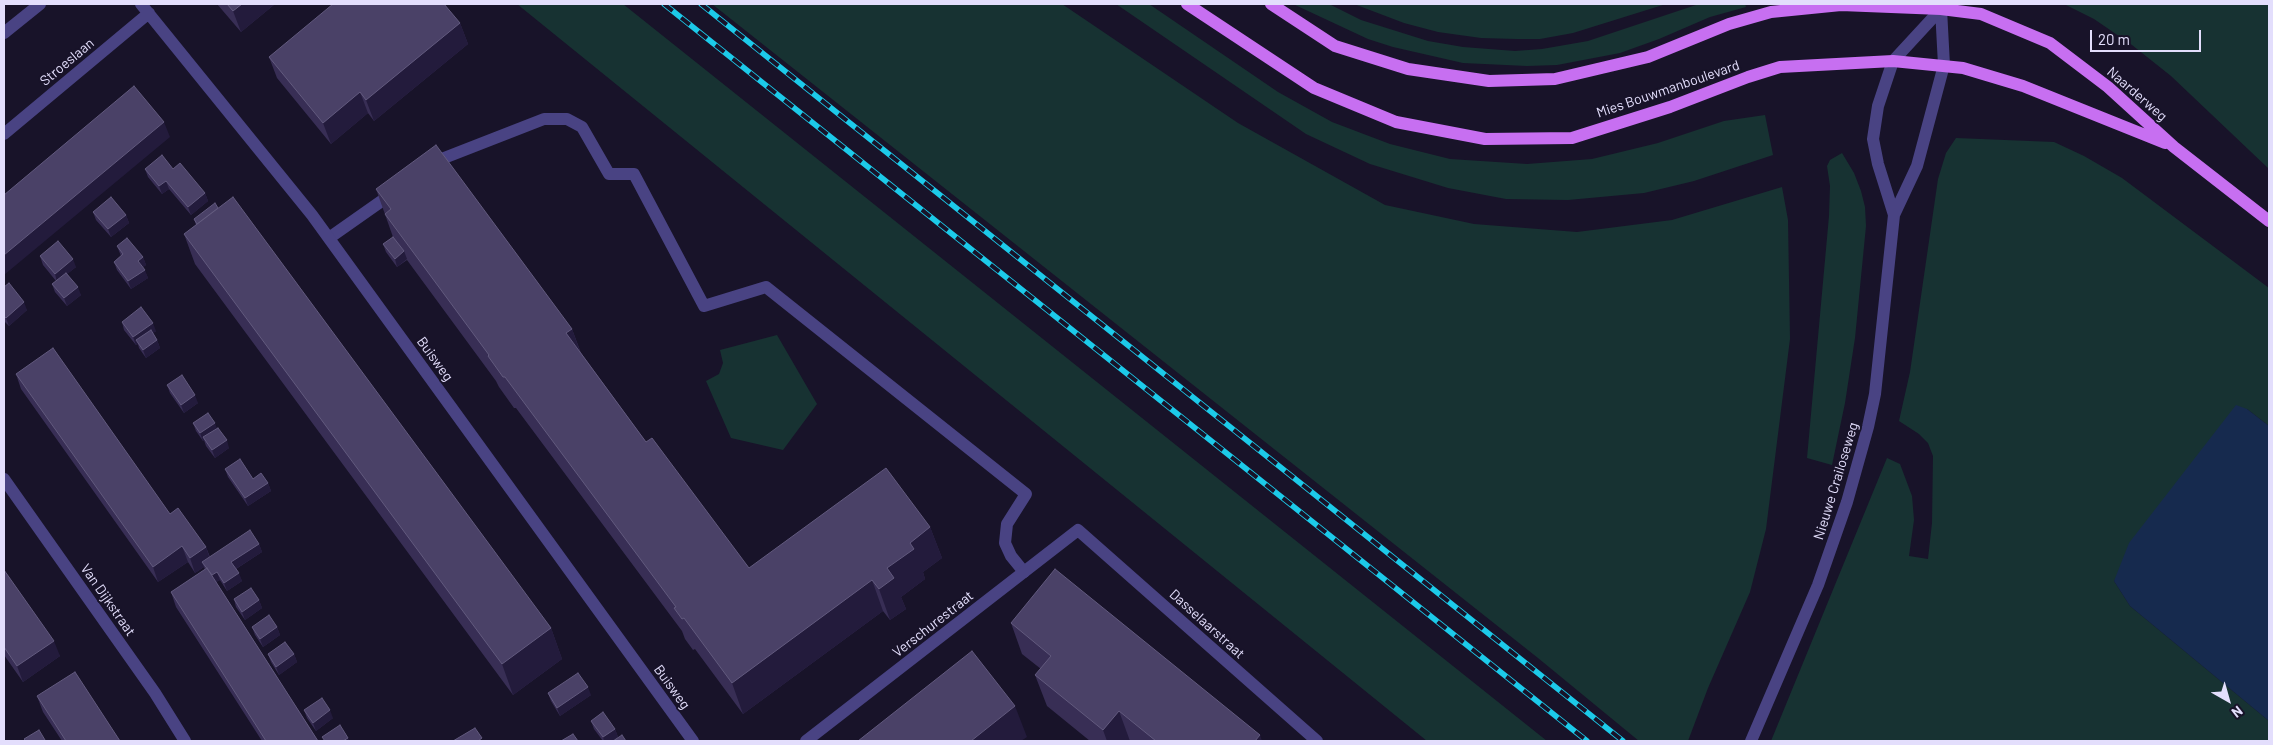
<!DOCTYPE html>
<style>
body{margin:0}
#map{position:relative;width:2273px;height:745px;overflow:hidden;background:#181329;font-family:Barlow,sans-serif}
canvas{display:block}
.frame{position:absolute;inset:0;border:5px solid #e3defc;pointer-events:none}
.north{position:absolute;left:2203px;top:675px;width:50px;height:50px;-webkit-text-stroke:4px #181329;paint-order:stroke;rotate:142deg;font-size:14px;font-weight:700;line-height:20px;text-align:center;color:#e3defc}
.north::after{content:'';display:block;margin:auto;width:18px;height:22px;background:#e3defc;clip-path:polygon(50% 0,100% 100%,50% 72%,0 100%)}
.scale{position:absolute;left:2090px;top:30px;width:111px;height:22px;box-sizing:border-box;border:2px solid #e3defc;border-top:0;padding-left:6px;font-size:15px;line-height:18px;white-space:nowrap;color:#e3defc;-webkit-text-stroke:4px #181329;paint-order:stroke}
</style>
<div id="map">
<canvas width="2273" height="745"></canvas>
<div class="frame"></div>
<div class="north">N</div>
<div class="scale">20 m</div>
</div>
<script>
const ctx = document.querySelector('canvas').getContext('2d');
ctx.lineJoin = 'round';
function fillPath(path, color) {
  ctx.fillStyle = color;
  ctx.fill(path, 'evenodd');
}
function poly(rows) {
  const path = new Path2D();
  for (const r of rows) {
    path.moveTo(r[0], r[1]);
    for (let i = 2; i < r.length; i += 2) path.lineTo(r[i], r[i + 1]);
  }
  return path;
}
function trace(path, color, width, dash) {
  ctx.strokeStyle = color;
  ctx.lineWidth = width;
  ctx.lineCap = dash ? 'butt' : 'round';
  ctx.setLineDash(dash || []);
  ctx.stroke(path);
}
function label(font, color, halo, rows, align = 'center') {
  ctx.font = font + ' Barlow,sans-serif';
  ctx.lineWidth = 4;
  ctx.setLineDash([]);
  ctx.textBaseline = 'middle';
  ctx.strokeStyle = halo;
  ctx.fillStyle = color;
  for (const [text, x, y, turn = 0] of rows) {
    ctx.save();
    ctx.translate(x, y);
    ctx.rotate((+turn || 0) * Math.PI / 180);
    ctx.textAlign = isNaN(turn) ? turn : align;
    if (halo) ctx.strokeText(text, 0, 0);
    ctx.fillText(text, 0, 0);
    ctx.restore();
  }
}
const green = poly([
 [517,4,623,4,1547,741,1427,741],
 [712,4,1062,4,1238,123,1385,205,1474,224,1577,232,1672,220,1782,187,1788,220,1790,339,1766,529,1750,592,1708,688,1688,741,1639,741,1538,658],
 [1116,4,1149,4,1278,92,1332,122,1390,144,1450,159,1527,164,1592,159,1658,143,1724,121,1765,115,1773,155,1694,181,1644,193,1568,200,1506,199,1448,188,1370,164,1306,134],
 [1293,4,1329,4,1361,20,1428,41,1463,47,1515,51,1542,49,1588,41,1699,4,1745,4,1746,7,1710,17,1659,39,1620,53,1557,65,1527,66,1463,63,1393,47,1368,39],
 [1354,4,1666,4,1573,33,1540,39,1517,39,1481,38,1438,32,1404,23],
 [2064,4,2269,4,2269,169,2171,76,2132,45,2094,19],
 [1956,138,2054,142,2084,156,2122,178,2269,288,2269,426,2247,409,2114,581,2130,606,2269,721,2269,741,1771,741,1887,458,1900,464,1912,496,1914,520,1909,556,1928,559,1932,523,1933,456,1928,443,1919,434,1899,421,1910,372,1938,179,1946,153],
 [1842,153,1854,173,1861,191,1865,207,1866,226,1855,338,1845,403,1832,465,1807,458,1829,216,1830,186,1827,166,1830,160],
 [777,335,817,404,783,450,731,438,706,381,719,374,723,363,720,350]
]);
const water = poly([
 [2236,405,2247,409,2269,426,2269,721,2130,606,2114,581,2129,543]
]);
const service = poly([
 [432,166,444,158,544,119,567,119,582,127,609,174,634,174,704,306,766,287,1026,494,1007,524,1005,543,1011,556,1024,572],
 [329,238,393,193]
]);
const minor = poly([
 [141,4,312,215,693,741],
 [4,33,40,4],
 [4,134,149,13],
 [4,479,155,693,185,741],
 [806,741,1078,530,1317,741]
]);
const tertiary = poly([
 [1894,215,1878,164,1873,139,1878,106,1893,61,1941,9],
 [1751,741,1818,585,1847,502,1868,427,1875,394,1894,215,1917,166,1944,65,1941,9]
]);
const primary = poly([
 [1187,4,1314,88,1396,122,1485,139,1572,138,1670,107,1748,77,1780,67,1893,61,1963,68,2023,86,2165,143],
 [1271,4,1335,46,1408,69,1489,81,1555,79,1648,57,1729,24,1771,12,1841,5,1941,9,1981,14,2050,43,2108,87,2174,147,2269,221]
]);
const rail = poly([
 [664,4,1587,741],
 [701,4,1623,741]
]);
const wall = poly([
 [217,4,275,4,241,32],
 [460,23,468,44,374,121,368,113,331,144,277,78,269,57],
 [145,169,205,193,208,201,191,215,169,189,162,194,148,177],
 [376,189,572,329,581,353,646,442,749,568,930,527,942,558,923,572,925,579,901,597,906,609,890,620,883,611,743,714,695,649,693,650,685,639,682,631,516,408,514,408,499,387,496,381,407,260,397,267,386,252,383,244,393,237],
 [93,212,126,215,129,223,111,237,96,220],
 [194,219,551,628,562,659,513,695,195,264,184,234,196,225],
 [117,246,143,257,146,265,143,267,148,278,131,289,117,270,114,262,121,256],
 [40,256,76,267,67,274,81,295,67,306,55,292,52,284,56,281,43,265],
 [4,287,27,310,9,326,4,321],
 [122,322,156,331,153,333,157,340,160,348,146,358,139,348,138,344,136,345,124,330],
 [16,374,206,547,210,557,259,544,262,552,236,569,242,581,227,591,220,580,216,582,318,741,262,741,176,607,171,592,205,570,204,567,195,573,188,562,158,582,21,389],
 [167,385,198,403,184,413,170,393],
 [193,423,217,428,229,448,215,458,206,446,204,440,203,441,196,431],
 [225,469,268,483,271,491,248,506,228,477],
 [4,570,60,656,23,682,4,655],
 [234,599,259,600,262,608,245,620,236,607],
 [1011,623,1262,741,1090,741,1047,706,1035,675,1041,669,1022,654],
 [252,627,277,627,280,635,263,647,255,635],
 [268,654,294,654,297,662,279,675,271,662],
 [548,693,591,695,560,716,551,701],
 [37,696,120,741,62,741,43,712],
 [304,710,333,718,316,731,307,718],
 [591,721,615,729,618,737,611,741,603,741,594,729]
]);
const shadedWall = poly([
 [242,4,275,4,241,32,233,11],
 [460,23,468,44,374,121,366,100],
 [360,92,368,113,331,144,323,123],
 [164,122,170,137,4,275,4,255],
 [166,181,169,189,162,194,159,186],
 [205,193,208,201,191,215,188,207],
 [126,215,129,223,111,237,108,229],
 [404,251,407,259,397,267,395,259],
 [143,257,146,265,141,269,138,261],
 [73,259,76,267,57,282,55,274],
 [145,270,148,278,131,289,128,281],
 [78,287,81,295,67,306,64,298],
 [24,302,27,310,9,326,6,318],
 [153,323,156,331,139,344,136,340,138,344,136,345,133,337],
 [572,329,583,360,566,333],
 [157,340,160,348,146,358,143,350],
 [195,395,198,403,184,413,181,405],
 [215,423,218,431,203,437,204,440,203,441,200,433],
 [227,440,229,448,215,458,212,450],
 [268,483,271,491,248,506,245,498],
 [930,527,942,558,923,572,925,579,901,597,906,609,890,620,879,589,887,568,910,543],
 [259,544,262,552,234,570,231,562],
 [182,546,188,562,158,582,153,567],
 [206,547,211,562,202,562,204,567,195,573,190,558],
 [217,572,220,580,214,583,212,575],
 [239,573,242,581,227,591,224,583],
 [872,580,883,611,743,714,732,683],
 [259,600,262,608,245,620,242,612],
 [277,627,280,635,263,647,260,639],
 [551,628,562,659,513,695,502,664],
 [54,641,60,656,23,682,17,666],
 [294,654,297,662,279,675,276,667],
 [588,687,591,695,560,716,557,708],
 [1015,706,1027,737,1021,741,971,741],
 [330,710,333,718,316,731,313,723],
 [1119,711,1130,741,1107,741,1103,730],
 [615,729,618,737,611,741,604,741,603,737],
 [1260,735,1262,741,1255,741],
 [348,738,350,741,343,741]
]);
const building = poly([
 [227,4,242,4,233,11,227,4],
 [333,4,444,4,460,23,366,100,360,92,323,123,269,57,333,4],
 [134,86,164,122,4,255,4,195,134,86],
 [436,145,572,329,566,333,646,442,652,438,749,568,886,468,930,527,910,543,914,549,887,568,894,578,879,589,872,580,732,683,684,618,682,619,674,608,676,607,505,377,503,377,488,356,489,355,385,214,391,209,376,189,436,145],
 [162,155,173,169,180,163,205,193,188,207,166,181,159,186,145,169,162,155],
 [111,197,126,215,108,229,93,212,111,197],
 [233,197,551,628,502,664,184,234,233,197],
 [215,203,218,208,197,224,194,219,215,203],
 [393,237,404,251,395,259,383,244,393,237],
 [127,238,143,257,138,261,145,270,128,281,114,262,123,254,117,246,127,238],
 [58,241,73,259,55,274,40,256,58,241],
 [66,273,78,287,64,298,52,284,66,273],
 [9,283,24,302,6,318,4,316,4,287,9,283],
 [141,307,153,323,133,337,122,322,141,307],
 [151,330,157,340,143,350,136,340,151,330],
 [53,348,170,514,178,508,206,547,190,558,182,546,153,567,16,374,53,348],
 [182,375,195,395,181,405,167,385,182,375],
 [208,413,215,423,200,433,193,423,208,413],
 [218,428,227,440,212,450,203,437,218,428],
 [240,459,253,479,261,473,268,483,245,498,225,469,240,459],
 [250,530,259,544,231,562,239,573,224,583,217,572,212,575,202,562,250,530],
 [207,568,318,741,266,741,171,592,207,568],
 [1055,569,1260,735,1255,741,1156,741,1119,711,1103,730,1035,675,1051,656,1011,623,1055,569],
 [4,570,54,641,17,666,4,647,4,570],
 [251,588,259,600,242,612,234,599,251,588],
 [269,615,277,627,260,639,252,627,269,615],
 [285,642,294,654,276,667,268,654,285,642],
 [972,651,1015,706,971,741,858,741,972,651],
 [75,672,120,741,66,741,37,696,75,672],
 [578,673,588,687,557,708,548,693,578,673],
 [322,698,330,710,313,723,304,710,322,698],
 [603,712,615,729,603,737,591,721,603,712],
 [340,725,348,738,343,741,325,741,322,737,340,725],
 [475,728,482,738,478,741,453,741,475,728],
 [39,730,45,740,44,741,26,741,24,739,39,730],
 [573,734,578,741,561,741,573,734],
 [622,735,626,741,613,741,622,735]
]);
const streetNames = [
 ["Stroeslaan",67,62,-40],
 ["Mies Bouwmanboulevard",1668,89,-19],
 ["Naarderweg",2137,94,41],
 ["Buisweg",435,359,54],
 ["Nieuwe Crailoseweg",1836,481,-73],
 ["Van Dijkstraat",108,600,55],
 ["Verschurestraat",933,624,-38],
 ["Dasselaarstraat",1207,624,42],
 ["Buisweg",672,687,54]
];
fillPath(green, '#173232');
fillPath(water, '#162a4e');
trace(service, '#494383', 12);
trace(minor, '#494383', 12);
trace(tertiary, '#494383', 12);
trace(primary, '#c76ff1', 12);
trace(rail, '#1ccae9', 5.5);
trace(rail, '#181329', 4, [11]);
fillPath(wall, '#382e55');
fillPath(shadedWall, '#231b3c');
fillPath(building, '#4a4167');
trace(building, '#625a7e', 1);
label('14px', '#e3defc', '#181329', streetNames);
</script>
